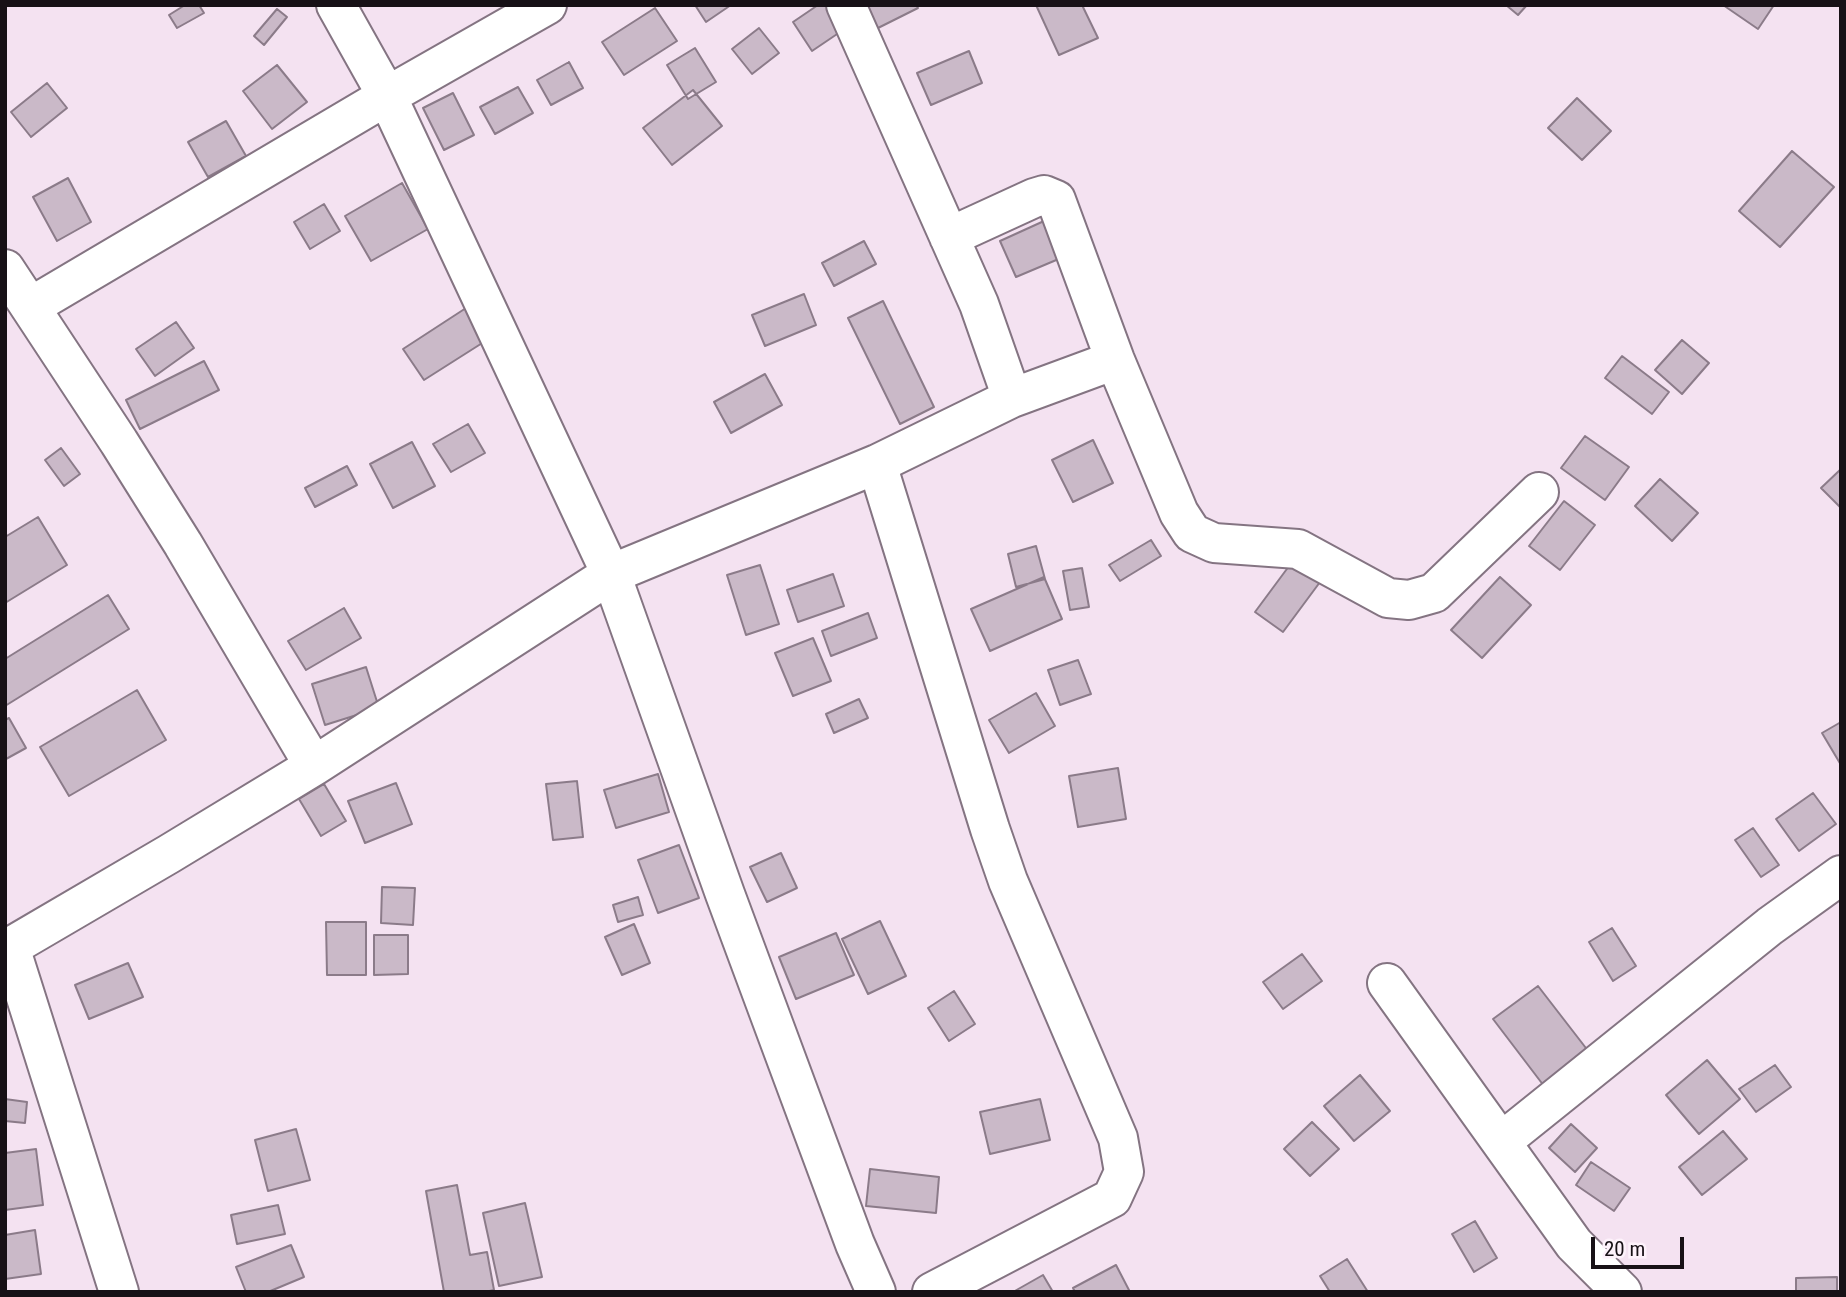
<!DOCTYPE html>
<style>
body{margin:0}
#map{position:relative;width:1846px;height:1297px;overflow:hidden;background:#f4e2f1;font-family:"Roboto Condensed",sans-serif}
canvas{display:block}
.frame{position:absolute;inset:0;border:7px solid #171116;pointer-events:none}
.scale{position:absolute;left:1591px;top:1237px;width:93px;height:32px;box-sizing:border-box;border:4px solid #171116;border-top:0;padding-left:9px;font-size:21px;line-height:24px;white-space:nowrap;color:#171116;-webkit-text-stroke:5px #fdf2fb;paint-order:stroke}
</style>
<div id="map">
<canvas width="1846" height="1297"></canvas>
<div class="frame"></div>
<div class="scale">20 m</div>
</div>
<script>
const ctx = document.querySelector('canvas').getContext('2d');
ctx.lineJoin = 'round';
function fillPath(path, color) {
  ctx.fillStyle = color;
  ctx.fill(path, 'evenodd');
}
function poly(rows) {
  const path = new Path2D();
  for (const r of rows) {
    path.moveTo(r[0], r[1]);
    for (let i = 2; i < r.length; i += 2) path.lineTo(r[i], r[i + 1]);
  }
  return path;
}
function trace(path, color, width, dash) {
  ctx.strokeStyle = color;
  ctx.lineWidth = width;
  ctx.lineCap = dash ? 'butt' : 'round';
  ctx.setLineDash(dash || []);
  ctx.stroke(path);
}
const building = poly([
 [185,5,199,5,204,13,177,28,169,15,185,5],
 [695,5,731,5,706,22,695,5],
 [818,5,835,5,849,26,812,51,793,22,818,5],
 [856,5,916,5,918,8,870,32,856,5],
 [1036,5,1082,5,1098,38,1059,55,1036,5],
 [1506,5,1527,5,1518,15,1506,5],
 [1723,5,1774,5,1758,29,1723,5],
 [655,8,677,41,624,75,602,42,655,8],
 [277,9,287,17,264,45,254,36,277,9],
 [759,28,779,53,752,74,732,49,759,28],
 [695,48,716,82,688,99,667,65,695,48],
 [969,51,982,83,931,105,917,73,969,51],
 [569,62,583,88,551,105,537,80,569,62],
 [277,65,307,102,272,129,243,91,277,65],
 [47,83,67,108,31,137,11,112,47,83],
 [518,87,533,113,495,134,480,107,518,87],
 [693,90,722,126,672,165,643,128,693,90],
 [453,93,474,135,444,150,423,108,453,93],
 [1577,98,1611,131,1582,160,1548,128,1577,98],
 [226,121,246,156,208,177,188,142,226,121],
 [1792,151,1834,187,1780,247,1739,211,1792,151],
 [68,178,91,222,57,241,33,197,68,178],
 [402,183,428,229,371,261,345,216,402,183],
 [324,204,340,231,310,249,294,222,324,204],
 [1044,221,1061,258,1016,277,1000,241,1044,221],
 [864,241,876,264,834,286,822,263,864,241],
 [804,294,816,325,765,346,752,315,804,294],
 [883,301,934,407,900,424,848,318,883,301],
 [466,308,487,340,424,380,403,349,466,308],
 [176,322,194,348,155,376,136,349,176,322],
 [1682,340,1709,363,1682,394,1655,370,1682,340],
 [1622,356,1669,392,1652,414,1605,378,1622,356],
 [204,361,219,390,140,429,126,400,204,361],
 [765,374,782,405,731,433,714,402,765,374],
 [468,424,485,453,451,472,433,444,468,424],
 [1585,436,1629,467,1605,500,1561,468,1585,436],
 [1093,440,1113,483,1073,502,1052,460,1093,440],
 [412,442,435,486,393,508,370,464,412,442],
 [61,448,80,474,64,486,45,460,61,448],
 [347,466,357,485,315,507,305,488,347,466],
 [1841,469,1841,508,1821,488,1841,469],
 [1660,479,1698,513,1672,541,1635,506,1660,479],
 [1564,501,1595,525,1560,570,1529,546,1564,501],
 [38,517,67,565,5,603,5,537,38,517],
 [1151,540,1161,556,1120,581,1109,565,1151,540],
 [1036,546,1045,579,1016,587,1008,554,1036,546],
 [1295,558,1323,578,1283,632,1255,612,1295,558],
 [760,565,779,624,746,635,727,575,760,565],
 [1082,568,1089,607,1070,610,1063,571,1082,568],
 [833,574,844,606,798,622,787,590,833,574],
 [1044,577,1062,619,990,651,971,609,1044,577],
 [1500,577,1531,605,1482,658,1451,630,1500,577],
 [108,595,129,629,5,706,5,659,108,595],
 [344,608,361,638,306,670,288,641,344,608],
 [868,613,877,638,831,656,822,631,868,613],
 [813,638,831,681,793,696,775,653,813,638],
 [1078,660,1091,694,1060,705,1048,670,1078,660],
 [366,667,379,708,325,725,312,684,366,667],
 [137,690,166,740,69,796,40,747,137,690],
 [1036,693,1055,726,1009,753,989,720,1036,693],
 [859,699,868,718,834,733,826,714,859,699],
 [9,718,26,748,6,759,5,720,9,718],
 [1841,722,1841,765,1822,733,1841,722],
 [1118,768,1126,819,1078,827,1069,776,1118,768],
 [658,774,669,812,616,828,604,790,658,774],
 [577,781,583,837,553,840,546,784,577,781],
 [396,783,412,824,365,843,348,801,396,783],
 [324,784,346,821,321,836,299,799,324,784],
 [1813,793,1836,824,1799,851,1776,819,1813,793],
 [1753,828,1779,865,1761,877,1735,840,1753,828],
 [679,845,699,898,658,913,638,860,679,845],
 [781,853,797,888,767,902,750,867,781,853],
 [382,887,415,888,413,925,381,923,382,887],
 [638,897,643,915,618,922,613,905,638,897],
 [880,921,906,976,868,994,842,939,880,921],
 [326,922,366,922,366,975,327,975,326,922],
 [634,924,650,963,622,975,605,937,634,924],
 [1612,928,1636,966,1613,981,1589,942,1612,928],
 [836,933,854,975,796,999,779,957,836,933],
 [374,935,408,935,408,974,374,975,374,935],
 [1302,954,1322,981,1283,1009,1263,982,1302,954],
 [128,963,143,997,89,1019,75,985,128,963],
 [1538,986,1589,1052,1544,1086,1493,1019,1538,986],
 [954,991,975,1024,949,1041,928,1008,954,991],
 [1707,1060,1740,1099,1699,1134,1666,1095,1707,1060],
 [1775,1065,1791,1087,1756,1112,1739,1089,1775,1065],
 [1360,1075,1390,1111,1354,1141,1324,1106,1360,1075],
 [5,1099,27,1102,25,1123,5,1121,5,1099],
 [1040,1099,1050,1140,990,1154,980,1112,1040,1099],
 [1312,1122,1339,1149,1310,1176,1284,1149,1312,1122],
 [1571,1124,1597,1148,1575,1172,1549,1148,1571,1124],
 [296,1129,310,1180,268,1191,255,1140,296,1129],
 [1723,1131,1747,1159,1702,1195,1679,1167,1723,1131],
 [36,1149,43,1205,5,1210,5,1153,36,1149],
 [1591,1162,1630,1188,1614,1211,1576,1185,1591,1162],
 [870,1169,939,1177,936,1213,866,1206,870,1169],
 [457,1185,470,1255,487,1252,494,1290,485,1292,444,1292,426,1191,457,1185],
 [525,1203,542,1277,499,1286,483,1213,525,1203],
 [278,1205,285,1234,237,1244,231,1215,278,1205],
 [1475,1221,1497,1258,1474,1272,1452,1234,1475,1221],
 [35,1230,41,1274,5,1279,5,1235,35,1230],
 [291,1245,304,1277,268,1292,246,1292,236,1267,291,1245],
 [1347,1259,1368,1292,1330,1292,1320,1276,1347,1259],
 [1116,1265,1130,1292,1075,1292,1073,1288,1116,1265],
 [1043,1275,1053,1292,1013,1292,1043,1275],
 [1837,1277,1837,1292,1796,1292,1796,1278,1837,1277]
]);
const minor = poly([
 [336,5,387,96,611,574,725,894,855,1244,876,1292],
 [846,5,979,304,1012,398],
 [949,237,1034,198,1044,195,1056,200,1115,360,1179,513,1192,533,1214,543,1298,549,1388,598,1409,600,1434,593,1539,492],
 [5,269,119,442,183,544,314,766],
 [30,307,387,96,547,5],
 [877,464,990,829,1008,881,1118,1138,1124,1172,1112,1198,932,1292],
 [10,947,119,1292],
 [5,950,169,854,314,766,611,574,877,464,1012,398,1115,360],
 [1387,983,1574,1244,1622,1292],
 [1501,1142,1770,926,1841,875]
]);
fillPath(building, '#cab9c8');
trace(building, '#8b7b89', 2);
trace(minor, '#847482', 42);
trace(minor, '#fff', 38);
</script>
